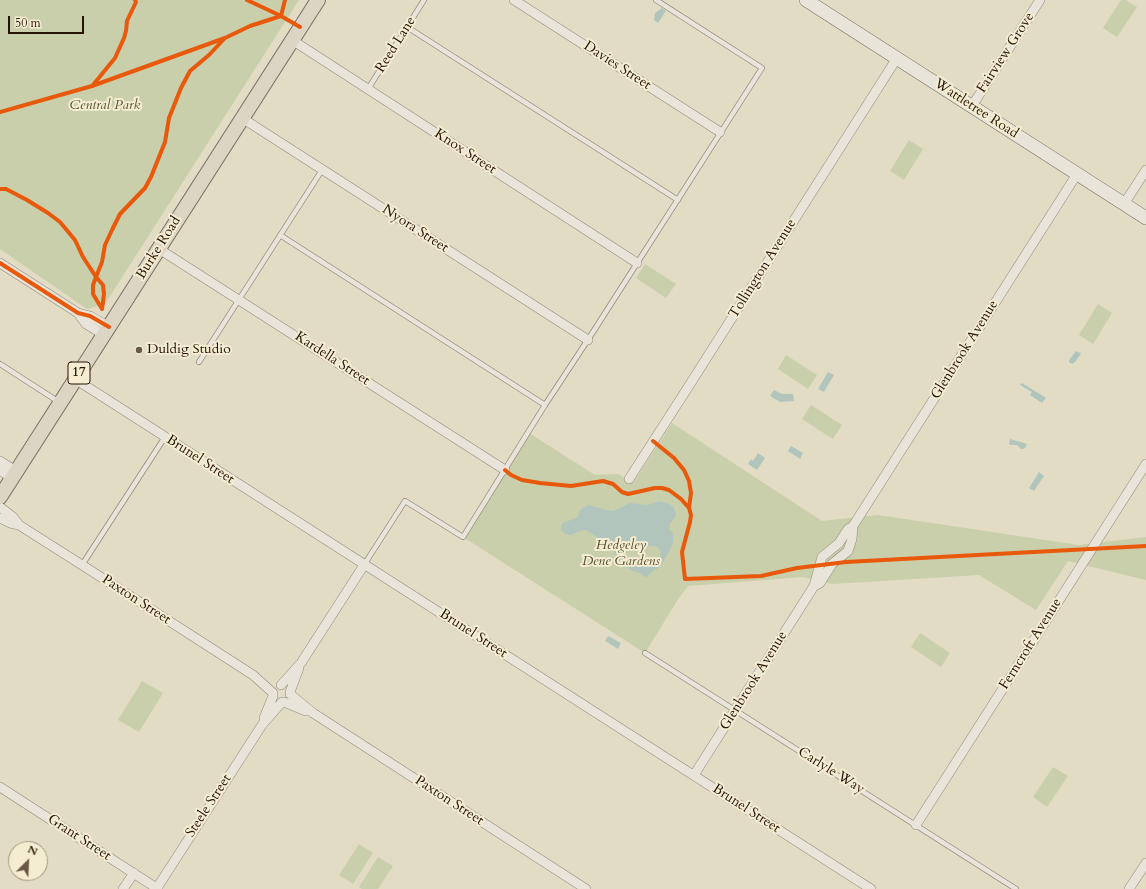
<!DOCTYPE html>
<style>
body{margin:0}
#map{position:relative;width:1146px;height:889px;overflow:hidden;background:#e2dcc5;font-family:Cardo,serif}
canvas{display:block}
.north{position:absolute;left:8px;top:841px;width:40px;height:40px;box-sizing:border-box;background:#f4edd2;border:1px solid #a2967f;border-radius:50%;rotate:24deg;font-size:11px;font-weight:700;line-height:16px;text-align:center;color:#271303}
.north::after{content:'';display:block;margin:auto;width:14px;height:18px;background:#685947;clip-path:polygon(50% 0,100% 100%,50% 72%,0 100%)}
.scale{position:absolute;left:8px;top:16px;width:76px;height:18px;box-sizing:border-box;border:2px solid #271303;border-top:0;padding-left:5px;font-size:12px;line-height:14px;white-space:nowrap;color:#271303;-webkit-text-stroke:3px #f4edd2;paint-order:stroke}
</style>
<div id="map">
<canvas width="1146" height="889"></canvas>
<div class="north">N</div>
<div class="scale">50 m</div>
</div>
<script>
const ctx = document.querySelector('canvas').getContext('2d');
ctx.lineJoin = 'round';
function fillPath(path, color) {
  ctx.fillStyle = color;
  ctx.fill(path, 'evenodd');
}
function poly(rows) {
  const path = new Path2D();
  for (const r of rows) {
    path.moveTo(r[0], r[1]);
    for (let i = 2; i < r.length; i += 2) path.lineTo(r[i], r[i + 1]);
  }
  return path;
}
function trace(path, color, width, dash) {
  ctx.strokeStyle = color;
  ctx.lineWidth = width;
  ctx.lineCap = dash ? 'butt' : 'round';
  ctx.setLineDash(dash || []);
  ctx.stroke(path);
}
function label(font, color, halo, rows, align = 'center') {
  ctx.font = font + ' Cardo,serif';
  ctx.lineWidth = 4;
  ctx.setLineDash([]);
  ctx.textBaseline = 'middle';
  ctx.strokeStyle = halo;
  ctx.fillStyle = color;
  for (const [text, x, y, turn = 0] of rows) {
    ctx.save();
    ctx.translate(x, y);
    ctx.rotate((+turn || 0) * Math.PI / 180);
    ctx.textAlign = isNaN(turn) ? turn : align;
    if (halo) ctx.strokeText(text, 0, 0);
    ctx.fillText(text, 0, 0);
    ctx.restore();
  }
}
const green = poly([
 [0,0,299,0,105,304,87,309,0,249],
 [1121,0,1126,0,1137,7,1117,37,1103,28],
 [909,140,923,149,904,180,890,171],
 [645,264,676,284,666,298,636,278],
 [1098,304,1112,313,1093,344,1079,335],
 [786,355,817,375,808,389,778,369],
 [811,405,842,425,833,439,802,419],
 [672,423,822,521,878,515,1079,545,1146,537,1146,580,1068,561,1036,610,979,575,832,584,803,577,688,586,677,601,645,653,463,537,529,433,595,475,618,474,633,483],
 [920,633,950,653,941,667,911,647],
 [142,681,163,693,139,732,118,720],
 [1053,767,1068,776,1047,807,1033,797],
 [359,844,373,853,353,884,339,875],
 [378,857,393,866,378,889,362,889,359,887]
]);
const water = poly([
 [662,8,666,11,658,23,654,20,655,13],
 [1076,351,1081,353,1080,355,1075,362,1072,364,1069,362,1069,360],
 [828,372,834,375,824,392,818,389],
 [1022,383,1046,398,1042,403,1030,395,1032,392,1020,385],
 [774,390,782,394,793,394,794,401,780,402,770,396],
 [1010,439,1027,444,1025,448,1023,449,1021,449,1017,445,1011,445,1009,444],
 [791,446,803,453,800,459,788,451],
 [758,453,765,458,757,470,748,464,751,459,753,461],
 [1039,472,1044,476,1034,491,1029,488],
 [660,501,669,504,673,506,675,511,676,516,670,523,669,529,673,534,673,542,670,550,660,567,649,574,647,577,643,576,640,573,633,571,623,565,616,556,612,547,591,533,585,530,580,531,571,535,565,534,561,530,561,526,563,523,578,517,580,510,588,505,606,510,612,511,620,508,630,503,647,505],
 [626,541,639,547,650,546,658,547,661,552,658,562,649,565,633,564,623,556,619,547,619,544],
 [608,636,621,643,618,649,605,641]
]);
const service = poly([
 [407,27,678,200],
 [368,89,424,0],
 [280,235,545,405],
 [199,362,322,170],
 [0,364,59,402],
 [82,565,165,437],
 [364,565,405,501,463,537,545,405,593,332,762,68,656,0],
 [645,653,1016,889]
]);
const minor = poly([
 [514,0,720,132],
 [292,40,637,263],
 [972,106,1040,0],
 [242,118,588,340],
 [1124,204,1146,170],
 [159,249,505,470],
 [0,263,78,313,90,316,109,327],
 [78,313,86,324,104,335],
 [75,379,871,889],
 [0,461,16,471],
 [0,470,12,478],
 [629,479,685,392,897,58],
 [0,507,13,517,19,525],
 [0,518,10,523,19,525,82,565,253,675,273,693],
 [815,586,820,583,832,564,848,551,852,539,853,526],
 [281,685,301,663,364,565],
 [290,692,299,668],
 [290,694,313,713,586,889],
 [284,702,306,711],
 [264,718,273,696],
 [694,775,814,586,822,557,839,543,848,529,853,526,1077,174],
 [0,787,158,889],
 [916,825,1146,464],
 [157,888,262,725,282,702],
 [123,889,134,873],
 [1129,889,1146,863]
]);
const secondary = poly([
 [806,0,1146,218]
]);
const primary = poly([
 [0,497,318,0]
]);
const cycleway = poly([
 [247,0,281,16,300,27],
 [93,85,115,58,124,38,126,31,127,21,136,2,135,0],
 [0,112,92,86,225,38,250,26,281,16,285,0],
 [0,189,6,189,27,200,48,213,60,222,75,240,83,257,96,277,93,285,93,294,102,309],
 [0,263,78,313,90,316,109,327],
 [102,309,104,294,103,285,96,277,102,262,105,245,112,230,120,214,145,188,151,177,165,142,169,118,181,88,190,71,209,55,224,39],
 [653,441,674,458,684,470,689,481,691,493,689,508],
 [505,470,511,475,522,480,540,483,571,486,603,481,613,484,622,492,628,494,655,488,662,488,669,490,681,499,689,508,691,515,690,522,682,552,685,579,761,576,797,568,846,562,1146,546]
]);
const markers = [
 [139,350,4,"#685947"]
];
const shields = [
 [79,373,22]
];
const shieldNames = [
 ["17",79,373]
];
const streetNames = [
 ["Reed Lane",396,45,-58],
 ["Fairview Grove",1006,53,-57],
 ["Davies Street",617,66,33],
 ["Wattletree Road",976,109,33],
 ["Knox Street",465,152,33],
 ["Nyora Street",415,229,33],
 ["Burke Road",159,248,-58],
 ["Tollington Avenue",763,269,-58],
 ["Glenbrook Avenue",965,350,-58],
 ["Kardella Street",332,359,33],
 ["Brunel Street",200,460,33],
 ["Paxton Street",136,600,33],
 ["Brunel Street",473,634,33],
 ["Ferncroft Avenue",1031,644,-58],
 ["Glenbrook Avenue",754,681,-58],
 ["Carlyle Way",831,771,32],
 ["Paxton Street",449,801,33],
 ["Steele Street",209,806,-57],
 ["Brunel Street",746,809,33],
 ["Grant Street",79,838,33]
];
const parkNames = [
 ["Central Park",105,106],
 ["Hedgeley",621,546],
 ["Dene Gardens",621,562]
];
const poiNames = [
 ["Duldig Studio",147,350]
];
fillPath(green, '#c8cfaa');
fillPath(water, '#b2c5bd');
trace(service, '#90897a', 6);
trace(minor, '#90897a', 10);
trace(secondary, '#756e61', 14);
trace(primary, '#756e61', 16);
trace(service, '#e8e4d9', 4.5);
trace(minor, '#e8e4d9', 9);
trace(secondary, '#e8e4d9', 13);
trace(primary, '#dcd5c4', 14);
trace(cycleway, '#e8590c', 4);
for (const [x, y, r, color] of markers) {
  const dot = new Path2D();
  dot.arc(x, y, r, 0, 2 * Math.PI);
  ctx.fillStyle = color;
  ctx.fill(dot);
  trace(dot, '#f4edd2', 1.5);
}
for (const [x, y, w] of shields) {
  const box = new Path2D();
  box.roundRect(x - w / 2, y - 11, w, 22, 3);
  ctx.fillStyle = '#f4edd2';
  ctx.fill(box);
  trace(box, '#271303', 1);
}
label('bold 13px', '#271303', null, shieldNames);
label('14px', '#271303', '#f4edd2', streetNames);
label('italic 14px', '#585136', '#f4edd2', parkNames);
label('14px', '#271303', '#f4edd2', poiNames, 'left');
</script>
